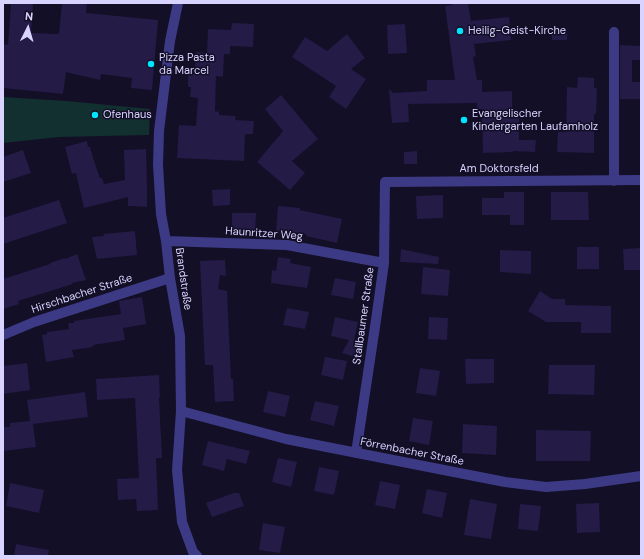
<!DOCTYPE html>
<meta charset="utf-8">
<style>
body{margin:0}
#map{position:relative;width:644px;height:559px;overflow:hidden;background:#130f26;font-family:"DM Sans",sans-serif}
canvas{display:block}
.frame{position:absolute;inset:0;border:4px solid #d9d4ff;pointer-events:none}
.north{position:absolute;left:8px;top:8px;width:40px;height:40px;-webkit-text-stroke:3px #130f26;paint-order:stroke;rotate:5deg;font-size:11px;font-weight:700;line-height:16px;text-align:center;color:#d9d4ff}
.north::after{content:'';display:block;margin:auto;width:14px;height:18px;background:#d9d4ff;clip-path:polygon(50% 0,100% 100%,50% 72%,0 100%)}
</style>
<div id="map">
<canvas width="644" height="559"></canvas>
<div class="frame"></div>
<div class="north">N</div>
</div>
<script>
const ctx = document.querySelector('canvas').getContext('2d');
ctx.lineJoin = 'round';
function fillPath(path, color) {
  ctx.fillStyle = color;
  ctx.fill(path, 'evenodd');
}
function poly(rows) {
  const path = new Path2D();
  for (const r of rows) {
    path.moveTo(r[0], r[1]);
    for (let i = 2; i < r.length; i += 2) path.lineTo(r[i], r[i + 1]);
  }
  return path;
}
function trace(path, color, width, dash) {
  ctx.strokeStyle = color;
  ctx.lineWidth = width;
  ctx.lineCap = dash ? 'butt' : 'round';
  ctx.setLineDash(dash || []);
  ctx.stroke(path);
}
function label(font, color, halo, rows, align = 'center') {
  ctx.font = font + ' "DM Sans",sans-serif';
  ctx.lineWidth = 3;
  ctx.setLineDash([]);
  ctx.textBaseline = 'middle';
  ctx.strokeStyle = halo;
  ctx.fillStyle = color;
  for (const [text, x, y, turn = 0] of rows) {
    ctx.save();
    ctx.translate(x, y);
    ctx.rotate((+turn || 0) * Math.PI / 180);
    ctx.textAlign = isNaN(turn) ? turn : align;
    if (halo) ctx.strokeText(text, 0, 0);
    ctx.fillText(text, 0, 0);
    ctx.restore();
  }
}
const green = poly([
 [3,97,67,101,150,109,149,135,59,137,3,143]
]);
const building = poly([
 [11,3,33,3,31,33,59,34,62,3,87,3,86,13,158,20,152,90,131,88,132,78,101,74,100,80,66,72,63,94,3,88,3,44,8,45],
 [451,3,468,3,471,21,509,17,511,40,474,44,476,56,473,57,477,80,482,80,482,92,512,91,512,113,519,112,519,140,536,140,535,152,513,151,513,152,483,153,482,109,477,109,477,103,408,104,409,122,392,123,389,89,393,93,427,91,427,80,455,80,445,6,452,5],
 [232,23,254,24,253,47,230,46,230,54,224,54,223,77,216,76,215,111,219,112,219,115,236,116,235,120,254,121,253,134,245,134,244,161,177,158,179,125,196,126,198,98,190,97,191,87,188,87,188,74,195,74,196,52,207,53,208,29,231,30],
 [405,24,407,53,388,54,387,25],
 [552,28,567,28,567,40,552,40],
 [347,34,365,58,351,69,366,79,346,109,329,97,336,86,292,57,305,37,327,51],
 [620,45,641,46,641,60,632,60,632,82,641,82,641,99,620,99],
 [578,77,594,78,594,88,597,88,596,114,594,114,594,153,557,152,558,132,566,132,567,87,577,88],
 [281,95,318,139,292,161,305,173,290,190,257,162,283,131,265,109],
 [87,141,88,147,90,147,94,161,100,178,102,178,104,184,125,180,124,150,146,149,147,185,147,207,128,206,128,197,84,208,76,173,72,174,65,147],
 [23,150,31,173,3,182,3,157],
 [417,151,417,164,404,164,404,152],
 [230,189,230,205,213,206,212,190],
 [504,192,524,192,524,225,510,225,510,215,482,215,482,198,504,198],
 [551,192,588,192,589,220,551,220],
 [443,195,443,218,417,219,416,196],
 [59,200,67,223,3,244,3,218],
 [278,206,300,208,300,210,342,219,337,243,306,236,306,234,276,231],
 [232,213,256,213,255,232,232,231],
 [135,231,137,255,97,259,92,237,104,236,103,234],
 [577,247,599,247,599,269,577,269],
 [641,248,641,270,624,270,623,249],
 [401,249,439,257,438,264,400,262],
 [500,250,531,251,531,274,500,272],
 [77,254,86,280,72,283,73,284,18,301,19,304,3,309,3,279,50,264,50,263,65,258,65,259],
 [278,257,291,259,290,263,311,267,307,288,271,283,272,270,276,271],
 [225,260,226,276,220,275,218,289,227,291,231,379,233,379,234,401,215,402,213,365,205,365,200,261],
 [423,267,450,270,448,296,421,294],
 [335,278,356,282,353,299,331,295],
 [540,291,552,299,565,299,565,305,611,306,611,333,581,333,581,322,546,322,528,311],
 [142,297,146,324,123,328,125,340,93,345,93,347,72,350,74,357,46,362,42,335,47,334,47,332,69,329,68,323,74,323,74,321,121,314,119,301],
 [287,308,309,312,305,329,283,325],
 [335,317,358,322,354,340,362,340,359,358,342,353,349,340,331,336],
 [429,317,448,318,447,340,428,339],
 [325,357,347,361,343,380,321,375],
 [465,359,494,359,494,383,466,384],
 [27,363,30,390,3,394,3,366],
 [549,365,595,365,594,395,548,394],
 [420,368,440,371,436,396,416,393],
 [159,375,160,397,159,397,162,458,156,458,158,510,137,511,136,499,118,500,117,479,139,478,135,398,97,400,96,379],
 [268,391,290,396,285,417,263,412],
 [85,392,88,417,33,424,36,447,3,451,3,427,10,427,10,423,30,421,27,400],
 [315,401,339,406,334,426,310,420],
 [413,418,433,421,429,445,409,441],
 [463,424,497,426,496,455,462,453],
 [536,430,591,431,590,461,536,461],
 [208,441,250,451,246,464,227,459,224,471,202,465],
 [278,458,297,462,291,487,272,482],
 [319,467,339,471,334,495,314,491],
 [380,481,400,485,395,509,375,505],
 [10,483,44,490,39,513,6,506],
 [427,489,447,493,442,518,422,513],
 [234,493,239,493,244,506,212,517,206,503],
 [470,499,497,504,491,539,464,535],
 [599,503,600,532,577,533,576,504],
 [520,504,541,506,538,531,518,529],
 [263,523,285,527,280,553,259,550],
 [16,544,49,550,48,556,14,556]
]);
const street = poly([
 [178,3,170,41,159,131,158,165,161,214,166,241,170,278,180,336,181,411,177,470,182,522,193,552,197,556],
 [614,181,614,32],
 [166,241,287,245,384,263],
 [3,335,34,322,170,278],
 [181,411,286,439,505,482,546,487,585,484,641,476],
 [356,453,376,320,384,263,385,182,641,180]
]);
const markers = [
 [460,31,4,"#00e5ff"],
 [151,64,4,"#00e5ff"],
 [95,115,4,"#00e5ff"],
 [464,120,4,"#00e5ff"]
];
const poiNames = [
 ["Heilig-Geist-Kirche",468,31],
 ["Pizza Pasta",159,58],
 ["da Marcel",159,71],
 ["Evangelischer",472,114],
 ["Kindergarten Laufamholz",472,127],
 ["Ofenhaus",103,115]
];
const streetNames = [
 ["Am Doktorsfeld",499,169],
 ["Haunritzer Weg",264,234,4],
 ["Brandstraße",183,279,82],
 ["Hirschbacher Straße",82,294,-18],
 ["Stallbaumer Straße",364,316,-82],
 ["Förrenbacher Straße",412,452,11]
];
fillPath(green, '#12302f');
fillPath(building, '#241b47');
trace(street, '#3d3a85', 10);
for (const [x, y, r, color] of markers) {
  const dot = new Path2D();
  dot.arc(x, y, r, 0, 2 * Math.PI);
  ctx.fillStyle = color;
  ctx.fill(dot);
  trace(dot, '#130f26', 1.5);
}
label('11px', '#d9d4ff', '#130f26', poiNames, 'left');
label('11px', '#d9d4ff', '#130f26', streetNames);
</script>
